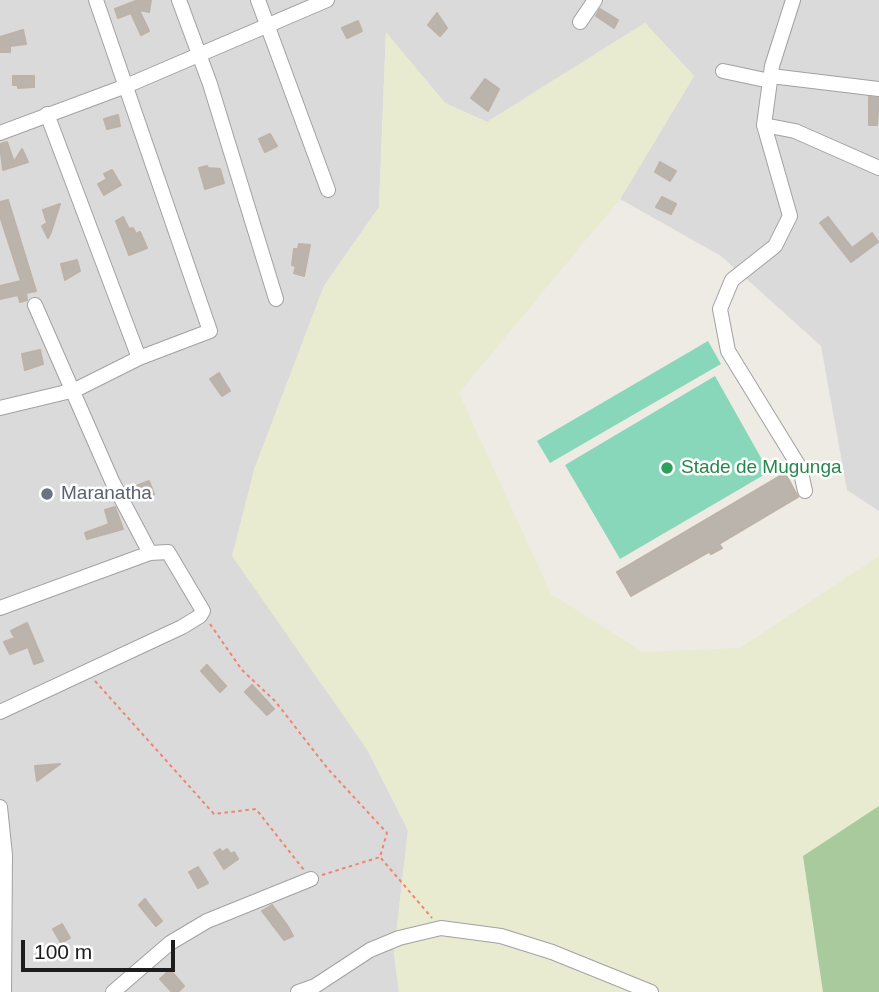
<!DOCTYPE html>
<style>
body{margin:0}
#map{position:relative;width:879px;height:992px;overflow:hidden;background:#eeebe4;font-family:Arial,sans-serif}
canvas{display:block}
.scale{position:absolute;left:21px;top:940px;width:154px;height:32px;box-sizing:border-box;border:4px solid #1d1d1d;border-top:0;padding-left:9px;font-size:21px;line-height:24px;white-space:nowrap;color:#1d1d1d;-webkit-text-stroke:5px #fff;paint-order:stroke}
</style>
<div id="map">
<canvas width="879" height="992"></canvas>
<div class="scale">100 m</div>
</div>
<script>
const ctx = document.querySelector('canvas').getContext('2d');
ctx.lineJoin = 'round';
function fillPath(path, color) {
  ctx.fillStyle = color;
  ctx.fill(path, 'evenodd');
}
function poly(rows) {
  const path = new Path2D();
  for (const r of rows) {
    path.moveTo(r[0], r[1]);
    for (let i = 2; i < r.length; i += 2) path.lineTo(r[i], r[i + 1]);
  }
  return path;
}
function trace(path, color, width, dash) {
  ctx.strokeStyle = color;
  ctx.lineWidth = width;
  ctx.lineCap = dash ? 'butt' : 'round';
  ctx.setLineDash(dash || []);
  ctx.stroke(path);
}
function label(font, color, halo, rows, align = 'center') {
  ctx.font = font + ' Arial,sans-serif';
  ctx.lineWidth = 5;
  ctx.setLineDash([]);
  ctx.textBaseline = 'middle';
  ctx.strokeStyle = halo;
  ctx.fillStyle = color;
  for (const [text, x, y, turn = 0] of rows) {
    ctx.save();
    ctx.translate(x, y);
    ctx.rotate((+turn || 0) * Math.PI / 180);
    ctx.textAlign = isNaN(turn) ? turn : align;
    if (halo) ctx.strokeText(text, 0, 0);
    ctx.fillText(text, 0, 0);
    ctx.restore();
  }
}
const residential = poly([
 [0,0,879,0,879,511,847,490,821,346,721,256,620,199,694,76,645,23,487,122,445,103,386,33,379,207,324,286,254,470,368,751,408,830,394,953,399,992,0,992]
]);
const farmland = poly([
 [645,23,694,76,620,199,459,393,551,594,643,652,740,648,879,556,879,808,803,856,823,992,399,992,394,953,408,830,368,751,232,556,254,470,324,286,379,207,386,32,445,103,487,122]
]);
const forest = poly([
 [879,806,879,992,823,992,803,856]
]);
const pitch = poly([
 [708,341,721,364,550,463,537,441],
 [715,376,769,472,620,559,565,465]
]);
const building = poly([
 [138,0,151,0,149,12,139,10,149,31,141,35,131,13,118,18,115,9,138,0],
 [600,9,618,20,614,28,596,16,600,9],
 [437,13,447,28,440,36,428,25,437,13],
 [358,21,362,31,347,38,342,28,358,21],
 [23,30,26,44,10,46,10,52,0,52,0,37,23,30],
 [13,76,34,76,34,87,18,88,18,85,13,85,13,76],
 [485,79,499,89,488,111,471,98,485,79],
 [869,97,879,98,877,125,869,125,869,97],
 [118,115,120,126,107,129,104,119,118,115],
 [270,134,277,146,265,152,259,139,270,134],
 [7,142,14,162,22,149,28,162,3,170,0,144,7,142],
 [660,162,676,171,670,181,655,172,660,162],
 [207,166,208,168,220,169,224,183,205,189,199,168,207,166],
 [112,170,121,185,104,195,98,184,107,179,104,174,112,170],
 [662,197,676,204,671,214,656,207,662,197],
 [8,200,36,291,26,293,27,300,20,302,18,295,0,299,0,286,21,281,0,216,0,202,8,200],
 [60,204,51,232,48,238,42,226,47,223,43,210,60,204],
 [123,217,129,229,133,228,136,234,140,232,147,248,129,255,116,221,123,217],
 [828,217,852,248,872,233,878,242,851,262,820,223,828,217],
 [299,244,310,245,304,276,294,273,296,266,292,265,294,249,298,249,299,244],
 [77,260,80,271,65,280,61,264,77,260],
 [40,350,43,364,25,370,22,354,40,350],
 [219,373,230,391,222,396,210,379,219,373],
 [785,473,798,497,719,544,722,548,711,554,709,552,631,596,617,572,785,473],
 [149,481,154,494,145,497,143,493,140,495,136,486,149,481],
 [115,507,123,529,87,539,85,533,109,524,105,510,115,507],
 [27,623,43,661,34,664,28,647,10,654,4,642,15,638,11,631,27,623],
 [207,665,226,686,220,692,201,671,207,665],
 [252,685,274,709,267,715,245,692,252,685],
 [60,764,37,781,35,766,60,764],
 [220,849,222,852,227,849,231,854,234,852,238,859,224,869,214,853,220,849],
 [198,867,208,883,198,888,189,872,198,867],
 [145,899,162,921,156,926,139,905,145,899],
 [272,905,287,925,293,936,284,940,262,911,272,905],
 [62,924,70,938,61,943,53,929,62,924],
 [170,970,184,986,178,992,172,992,160,979,170,970]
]);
const path = poly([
 [210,624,242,670,275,701,328,769,387,833,380,857,432,918],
 [95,681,214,814,256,809,304,870],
 [322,875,380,857]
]);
const minor = poly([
 [179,0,210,84,276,299],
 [258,0,328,190],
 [793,0,772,66,764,125,795,131,879,168],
 [580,22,595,0],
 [723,71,770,81],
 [771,76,879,89],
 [47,114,139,358],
 [764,125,790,216,775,246,732,280,720,309,728,351,800,468,805,491],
 [0,133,126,86,327,0],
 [35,305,112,481,150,553],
 [0,408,75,390,139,358,210,331,96,0],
 [0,608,150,553,168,552,203,611,200,616,182,627,0,712],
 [0,807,5,855,4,992],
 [113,992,170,943,207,921,311,879],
 [298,992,315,986,370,950,399,938,441,928,501,936,552,952,651,992]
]);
const markers = [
 [667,468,7,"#2e9e5b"],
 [47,494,7,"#6b7280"]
];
const leisureNames = [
 ["Stade de Mugunga",681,468]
];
const worshipNames = [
 ["Maranatha",61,494]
];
fillPath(residential, '#dbdada');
fillPath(farmland, '#e8ebd0');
fillPath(forest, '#a8ca9c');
fillPath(pitch, '#88d7bb');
fillPath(building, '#bab4ad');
trace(building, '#beb2a7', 2);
trace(minor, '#a1a1a1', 16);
trace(path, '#ef8474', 2, [3.5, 3.5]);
trace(minor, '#fff', 14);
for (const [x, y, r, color] of markers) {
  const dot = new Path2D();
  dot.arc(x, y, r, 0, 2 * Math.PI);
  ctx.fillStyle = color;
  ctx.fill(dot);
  trace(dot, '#fff', 2.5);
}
label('19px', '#27864d', '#fff', leisureNames, 'left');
label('19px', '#5b616d', '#fff', worshipNames, 'left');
</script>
